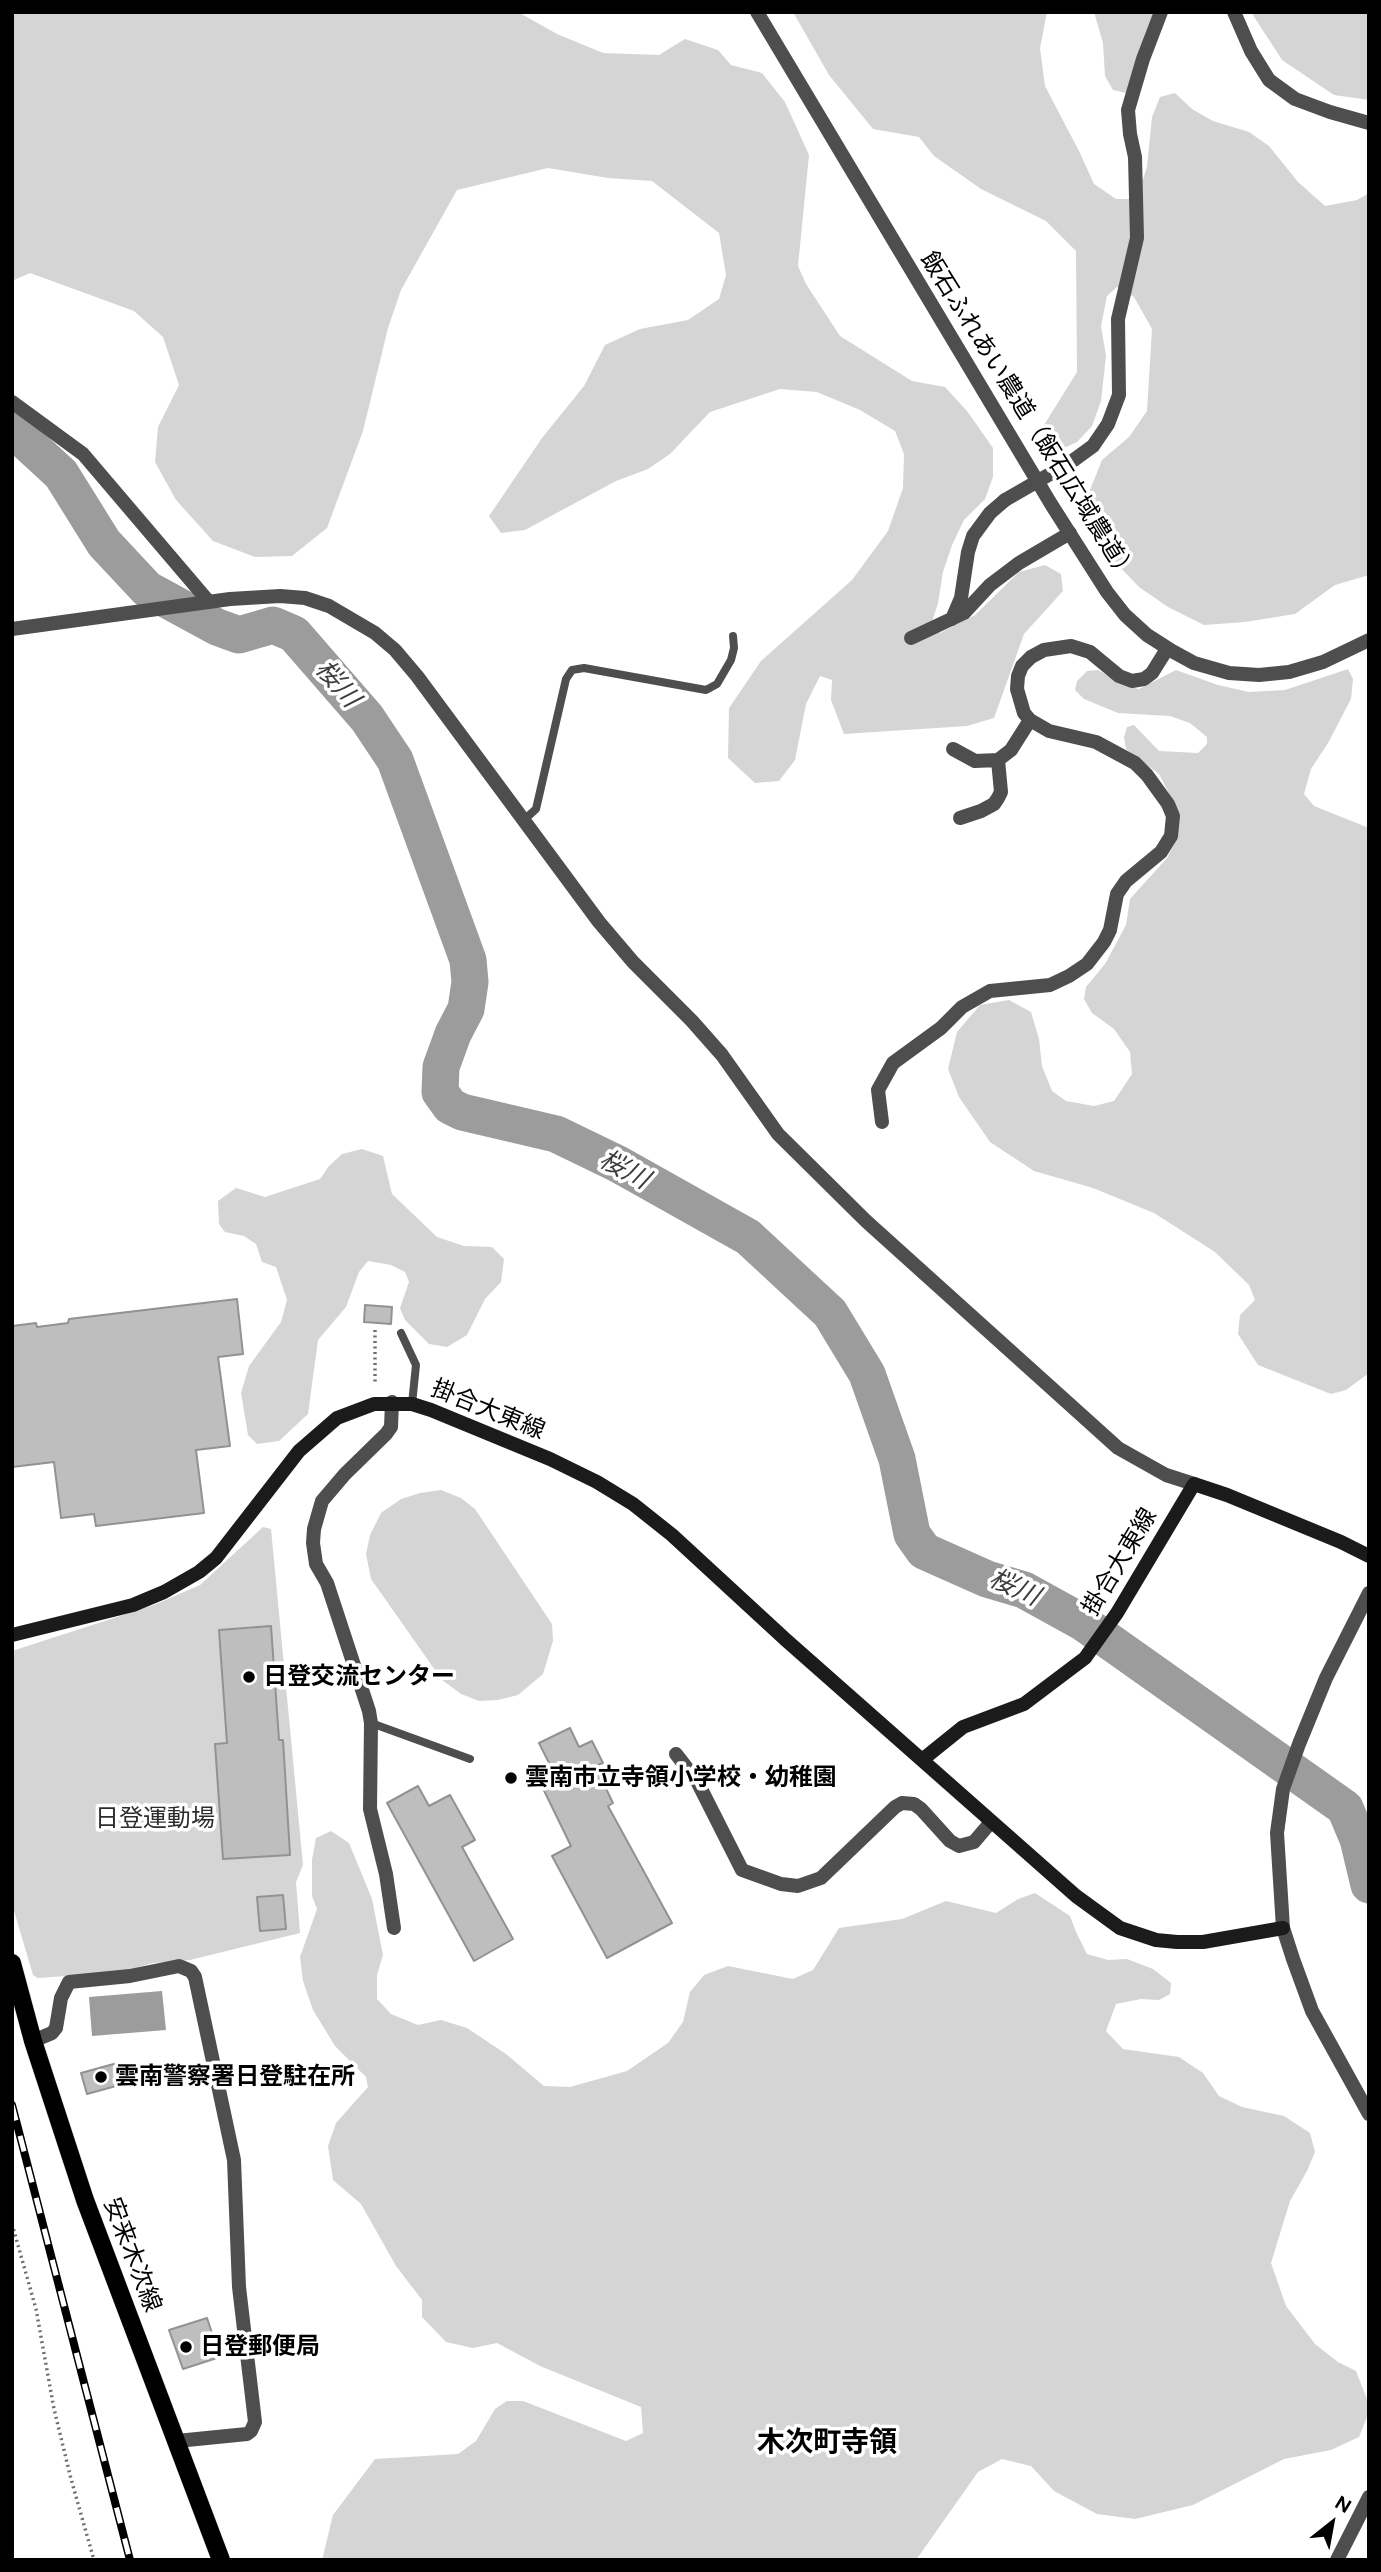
<!DOCTYPE html>
<meta charset="utf-8">
<style>
body{margin:0}
#map{position:relative;width:1381px;height:2572px;overflow:hidden;background:#fff;font-family:Figtree,sans-serif}
canvas{display:block}
.frame{position:absolute;inset:0;border:14px solid #000;pointer-events:none}
.north{position:absolute;left:1297px;top:2488px;width:70px;height:70px;-webkit-text-stroke:5px #fff;paint-order:stroke;rotate:31deg;font-size:19px;font-weight:700;line-height:28px;text-align:center;color:#000}
.north::after{content:'';display:block;margin:auto;width:24px;height:32px;background:#000;clip-path:polygon(50% 0,100% 100%,50% 72%,0 100%)}
</style>
<div id="map">
<canvas width="1381" height="2572"></canvas>
<div class="frame"></div>
<div class="north">N</div>
</div>
<script>
const ctx = document.querySelector('canvas').getContext('2d');
ctx.lineJoin = 'round';
function fillPath(path, color) {
  ctx.fillStyle = color;
  ctx.fill(path, 'evenodd');
}
function poly(rows) {
  const path = new Path2D();
  for (const r of rows) {
    path.moveTo(r[0], r[1]);
    for (let i = 2; i < r.length; i += 2) path.lineTo(r[i], r[i + 1]);
  }
  return path;
}
function trace(path, color, width, dash) {
  ctx.strokeStyle = color;
  ctx.lineWidth = width;
  ctx.lineCap = dash ? 'butt' : 'round';
  ctx.setLineDash(dash || []);
  ctx.stroke(path);
}
function label(font, color, halo, rows, align = 'center') {
  ctx.font = font + ' Figtree,"Noto Sans JP",sans-serif';
  ctx.lineWidth = 7;
  ctx.setLineDash([]);
  ctx.textBaseline = 'middle';
  ctx.strokeStyle = halo;
  ctx.fillStyle = color;
  for (const [text, x, y, turn = 0] of rows) {
    ctx.save();
    ctx.translate(x, y);
    ctx.rotate((+turn || 0) * Math.PI / 180);
    ctx.textAlign = isNaN(turn) ? turn : align;
    if (halo) ctx.strokeText(text, 0, 0);
    ctx.fillText(text, 0, 0);
    ctx.restore();
  }
}
const green = poly([
 [12,12,518,12,557,34,603,53,659,55,685,39,718,50,731,65,762,73,785,102,809,155,798,266,806,284,840,336,912,381,945,387,967,411,993,448,993,477,985,499,964,520,952,545,943,572,938,603,932,622,940,633,975,615,1019,572,1045,565,1061,574,1063,591,1024,634,994,718,967,726,844,734,831,700,832,680,820,676,806,704,795,760,779,781,755,783,728,758,729,708,761,661,852,580,888,531,903,488,904,454,895,431,860,410,817,392,780,389,710,412,670,454,648,469,616,481,525,530,501,533,489,516,542,438,584,386,605,345,640,329,688,320,719,299,726,275,719,233,652,181,608,178,548,168,457,190,401,290,388,328,363,431,327,528,292,556,255,557,213,541,176,500,155,462,158,427,179,385,163,337,134,311,30,273,12,281],
 [793,12,1047,12,1040,48,1045,86,1080,153,1094,184,1116,199,1130,199,1139,191,1147,167,1152,117,1160,97,1175,93,1192,109,1213,121,1249,132,1269,146,1298,182,1325,206,1357,200,1369,193,1369,575,1335,585,1295,614,1245,622,1204,625,1168,607,1139,587,1094,540,1086,500,1102,460,1129,437,1147,411,1152,329,1134,297,1117,287,1107,296,1101,326,1106,356,1101,401,1092,426,1077,442,1064,448,1050,439,1044,425,1077,372,1076,251,1046,221,981,189,934,156,919,137,873,129,829,75],
 [1094,12,1155,12,1146,31,1139,55,1137,79,1126,93,1113,90,1105,76,1103,43],
 [1251,12,1369,12,1369,100,1334,95,1282,60],
 [1348,669,1353,679,1351,699,1328,743,1311,769,1304,794,1314,806,1369,828,1369,1373,1346,1390,1331,1394,1258,1365,1238,1334,1240,1315,1255,1300,1249,1285,1215,1252,1154,1213,1093,1188,1034,1171,990,1142,959,1097,948,1069,957,1032,980,1005,1009,1000,1031,1012,1039,1039,1042,1066,1052,1091,1066,1101,1094,1106,1114,1101,1132,1074,1130,1052,1114,1029,1092,1013,1084,999,1086,987,1105,964,1126,925,1130,899,1167,858,1178,837,1172,799,1159,774,1126,749,1124,737,1127,727,1134,725,1159,751,1198,753,1207,744,1207,737,1190,723,1170,716,1118,713,1084,699,1075,690,1077,681,1087,671,1098,670,1125,686,1139,689,1176,670,1218,685,1249,692,1285,690],
 [362,1149,383,1156,392,1194,437,1237,464,1246,492,1247,504,1259,501,1282,485,1299,467,1335,447,1347,429,1344,405,1320,400,1308,409,1282,405,1272,391,1265,368,1261,359,1272,346,1307,318,1340,308,1414,279,1441,257,1444,248,1435,241,1393,249,1366,281,1322,287,1300,276,1267,262,1262,256,1244,244,1236,225,1232,219,1224,218,1201,236,1188,265,1197,320,1179,329,1166,342,1154],
 [441,1490,461,1498,475,1509,552,1624,553,1641,543,1674,518,1695,498,1700,479,1701,461,1694,442,1680,371,1579,366,1554,370,1535,381,1513,401,1499,420,1493],
 [263,1527,271,1529,303,1865,296,1882,300,1933,190,1960,153,1963,122,1972,38,1978,33,1975,12,1904,12,1651,154,1605,200,1585],
 [331,1831,349,1843,372,1899,383,1955,377,1975,377,1999,391,2014,418,2025,441,2020,467,2028,506,2054,544,2086,570,2087,627,2071,668,2043,683,2022,690,1992,704,1975,728,1966,793,1979,813,1970,839,1928,902,1919,946,1901,996,1913,1018,1899,1035,1893,1070,1916,1076,1932,1087,1954,1108,1960,1127,1959,1153,1969,1171,1983,1170,1994,1159,2000,1141,1999,1116,2004,1106,2031,1123,2049,1179,2057,1203,2073,1219,2096,1242,2107,1284,2116,1310,2133,1315,2152,1307,2171,1290,2201,1271,2263,1286,2306,1315,2344,1338,2362,1356,2371,1369,2404,1369,2412,1359,2437,1331,2450,1284,2459,1193,2505,1135,2519,1097,2514,1054,2491,1031,2466,1002,2459,978,2472,916,2560,322,2560,333,2515,375,2459,458,2454,476,2441,495,2409,507,2401,523,2401,626,2441,643,2433,641,2407,540,2366,497,2343,473,2348,446,2342,422,2317,422,2300,396,2266,361,2204,333,2180,328,2146,336,2123,368,2087,366,2077,335,2046,313,2010,303,1981,300,1957,317,1909,312,1896,312,1860,316,1838]
]);
const water = poly([
 [162,1991,166,2030,92,2036,89,1997]
]);
const river = poly([
 [12,429,61,474,104,543,147,589,217,627,239,635,273,625,294,634,367,718,395,760,468,960,470,982,466,1009,453,1034,441,1067,440,1092,450,1106,462,1112,556,1134,618,1164,748,1237,830,1313,867,1374,897,1459,912,1534,924,1551,987,1579,1024,1590,1082,1622,1345,1808,1358,1839,1369,1885]
]);
const building = poly([
 [237,1299,243,1354,218,1357,230,1446,196,1450,204,1513,96,1526,94,1514,61,1518,54,1462,12,1467,12,1326,36,1323,37,1327,68,1323,69,1319,237,1299],
 [365,1305,392,1307,391,1324,364,1322,365,1305],
 [271,1626,279,1740,283,1740,290,1855,223,1859,215,1744,227,1743,219,1630,271,1626],
 [570,1728,579,1747,592,1741,603,1763,595,1766,613,1803,608,1806,672,1923,607,1958,552,1856,571,1846,535,1772,550,1765,539,1743,570,1728],
 [418,1786,429,1806,450,1795,475,1840,462,1847,513,1939,474,1961,387,1803,418,1786],
 [283,1895,286,1929,260,1931,257,1897,283,1895],
 [121,2062,127,2083,87,2094,81,2073,121,2062],
 [207,2318,220,2357,183,2369,169,2330,207,2318]
]);
const path = poly([
 [375,1330,375,1385],
 [12,2224,36,2309,54,2409,71,2479,94,2560]
]);
const service = poly([
 [525,819,536,809,566,679,572,670,584,668,706,690,717,684,731,660,734,648,733,636],
 [401,1333,416,1365,412,1404],
 [371,1723,470,1759]
]);
const minor = poly([
 [1234,12,1251,51,1269,80,1295,99,1330,112,1369,123],
 [12,402,83,454,209,602],
 [1071,462,1093,446,1108,424,1119,395,1118,319,1137,238,1135,157,1130,134,1128,110,1143,59,1161,12],
 [952,619,961,598,968,552,973,536,990,513,1005,500],
 [911,638,964,613,990,585,1019,563,1070,533],
 [953,749,975,761,998,760,1011,750,1030,720],
 [960,818,981,811,994,804,998,798,1001,792,998,760],
 [882,1122,878,1090,893,1063,941,1028,962,1007,990,991,1050,985,1069,976,1087,964,1104,942,1110,930,1117,894,1126,881,1161,852,1171,836,1173,816,1168,804,1147,775,1135,763,1096,742,1049,731,1030,720,1024,713,1017,689,1018,676,1022,666,1031,657,1044,650,1071,646,1090,652,1119,676,1132,681,1144,679,1152,673,1167,649],
 [392,1402,391,1427,386,1434,345,1474,322,1501,314,1529,313,1543,316,1564,327,1583,369,1711,371,1723,370,1809,386,1874,394,1928],
 [676,1754,697,1781,742,1870,781,1884,798,1886,821,1878,895,1807,902,1803,914,1804,921,1809,950,1841,959,1846,974,1842,991,1822],
 [33,2041,52,2033,56,2028,61,1998,69,1982,130,1976,179,1966,191,1971,195,1977,234,2160,239,2287,255,2422,251,2431,247,2434,177,2441]
]);
const tertiary = poly([
 [757,12,1051,504,1107,592,1125,615,1147,635,1172,651,1194,663,1229,673,1259,675,1289,672,1323,662,1369,640],
 [12,629,230,599,280,596,305,598,329,606,375,633,395,650,417,676,599,922,633,962,692,1021,722,1055,778,1134,866,1221,1118,1448,1166,1475,1194,1484],
 [1369,1593,1326,1678,1299,1744,1283,1789,1277,1833,1283,1928,1293,1959,1312,2011,1369,2114],
 [1337,2560,1369,2497]
]);
const secondary = poly([
 [12,1635,133,1605,164,1592,199,1572,216,1558,299,1451,337,1418,374,1404,412,1404,431,1410,550,1459,597,1482,633,1504,672,1535,786,1640,1076,1896,1120,1928,1156,1940,1177,1942,1203,1942,1283,1928],
 [922,1760,963,1727,1024,1704,1085,1658,1117,1613,1194,1484,1227,1495,1341,1542,1369,1556]
]);
const primary = poly([
 [12,1963,33,2041,85,2200,221,2560]
]);
const rail = poly([
 [12,2105,130,2560]
]);
const minorBridge = poly([
 [1005,500,1071,462]
]);
const markers = [
 [249,1677,7,"#000"],
 [511,1778,7,"#000"],
 [101,2077,7,"#000"],
 [186,2347,7,"#000"]
];
const streetNames = [
 ["飯石ふれあい農道（飯石広域農道）",1028,417,58],
 ["掛合大東線",488,1410,22],
 ["掛合大東線",1120,1562,-59],
 ["安来木次線",132,2255,69]
];
const poiNames = [
 ["日登交流センター",263,1677],
 ["雲南市立寺領小学校・幼稚園",525,1778],
 ["雲南警察署日登駐在所",115,2077],
 ["日登郵便局",200,2347]
];
const parkNames = [
 ["日登運動場",155,1819]
];
const waterNames = [
 ["桜川",337,684,49],
 ["桜川",624,1170,28],
 ["桜川",1014,1588,24]
];
const quarterNames = [
 ["木次町寺領",827,2443]
];
fillPath(green, '#d5d5d5');
fillPath(water, '#9c9c9c');
trace(river, '#9c9c9c', 37);
fillPath(building, '#bebebe');
trace(building, '#929292', 2);
trace(primary, '#dbdbdb', 19);
trace(path, '#707070', 3.5, [2, 3.5]);
trace(service, '#4e4e4e', 8);
trace(minor, '#4e4e4e', 14);
trace(tertiary, '#4e4e4e', 14);
trace(secondary, '#1b1b1b', 14);
trace(primary, '#000', 18);
trace(rail, '#000', 8);
trace(rail, '#fff', 5, [16]);
trace(minorBridge, '#4e4e4e', 14);
for (const [x, y, r, color] of markers) {
  const dot = new Path2D();
  dot.arc(x, y, r, 0, 2 * Math.PI);
  ctx.fillStyle = color;
  ctx.fill(dot);
  trace(dot, '#fff', 2.5);
}
label('24px', '#000', '#fff', streetNames);
label('bold 24px', '#000', '#fff', poiNames, 'left');
label('24px', '#2c2c2c', '#fff', parkNames);
label('italic 26px', '#3d3d3d', '#fff', waterNames);
label('bold 28px', '#000', '#fff', quarterNames);
</script>
